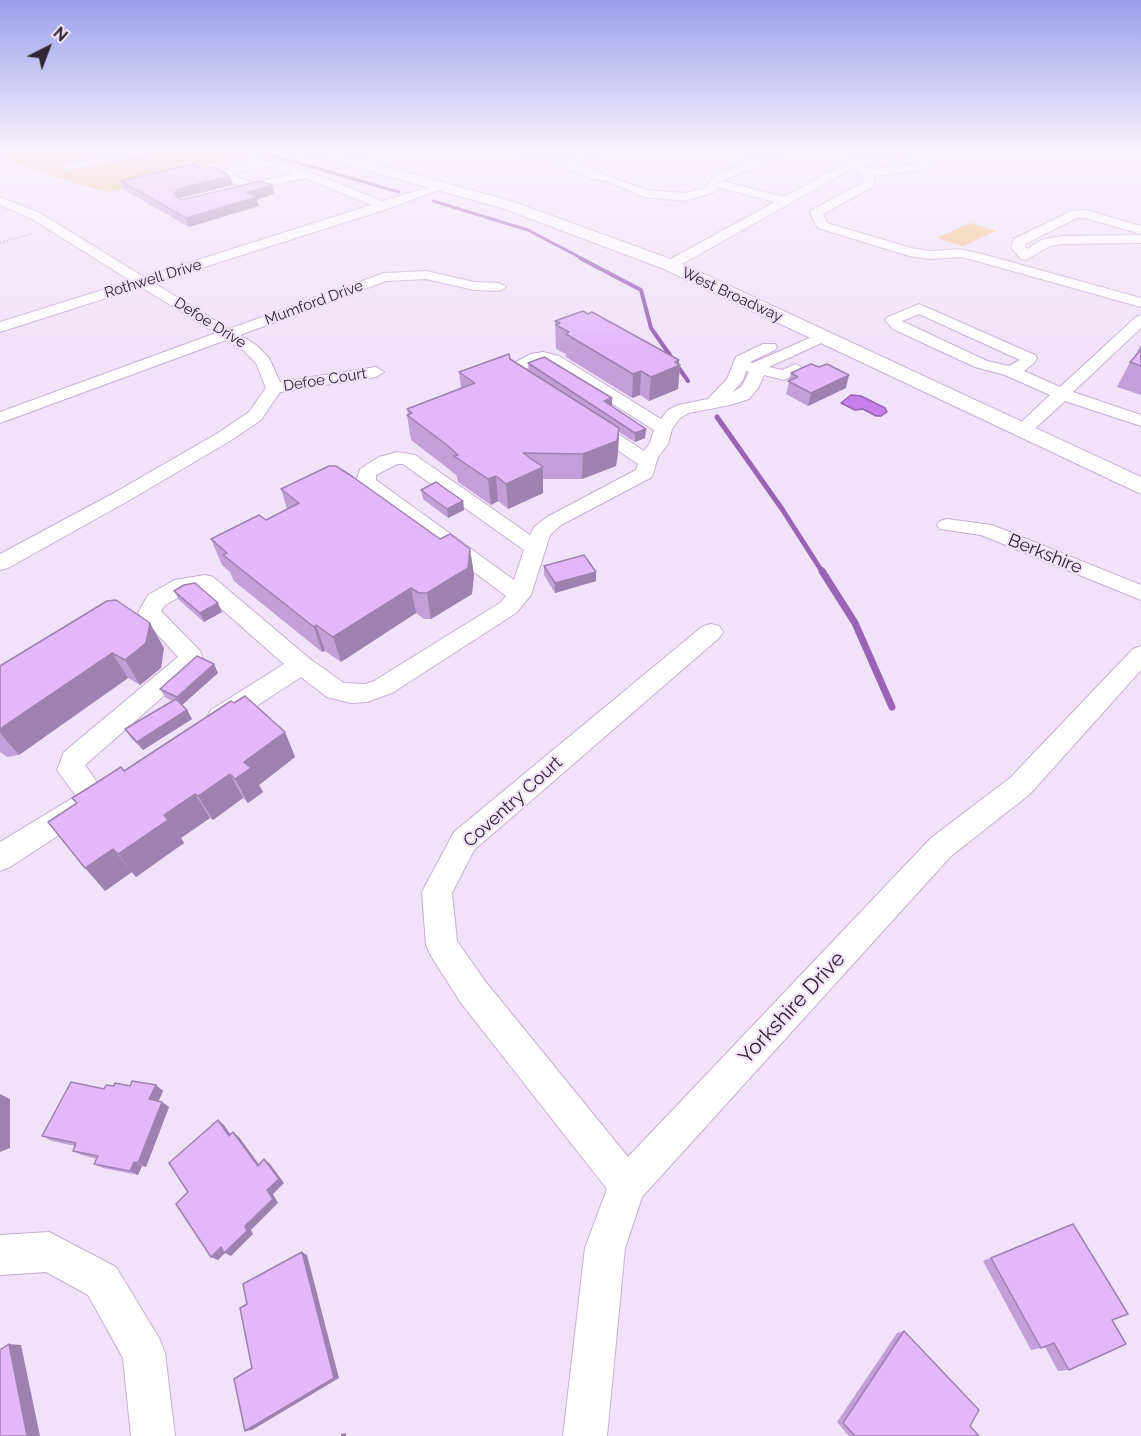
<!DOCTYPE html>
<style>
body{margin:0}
#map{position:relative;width:1141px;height:1436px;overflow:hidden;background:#f1e2fa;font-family:Raleway,sans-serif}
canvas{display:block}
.north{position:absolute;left:18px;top:18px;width:60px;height:60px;-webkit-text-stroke:4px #f1e2fa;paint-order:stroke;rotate:42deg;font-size:16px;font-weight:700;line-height:24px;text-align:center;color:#2f2534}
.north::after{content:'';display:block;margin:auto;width:21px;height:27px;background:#2f2534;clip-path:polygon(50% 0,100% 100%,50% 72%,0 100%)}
</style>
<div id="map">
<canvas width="1141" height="1436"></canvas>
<div class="north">N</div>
</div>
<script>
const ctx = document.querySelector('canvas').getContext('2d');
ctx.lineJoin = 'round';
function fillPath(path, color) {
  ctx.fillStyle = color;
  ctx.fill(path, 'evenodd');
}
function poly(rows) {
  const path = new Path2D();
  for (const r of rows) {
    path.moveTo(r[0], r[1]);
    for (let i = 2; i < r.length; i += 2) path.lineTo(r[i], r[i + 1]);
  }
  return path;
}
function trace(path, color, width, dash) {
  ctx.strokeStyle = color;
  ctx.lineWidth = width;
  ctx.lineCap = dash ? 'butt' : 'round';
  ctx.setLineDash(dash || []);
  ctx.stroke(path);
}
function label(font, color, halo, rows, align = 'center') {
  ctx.font = font + ' Raleway,sans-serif';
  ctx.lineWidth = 4.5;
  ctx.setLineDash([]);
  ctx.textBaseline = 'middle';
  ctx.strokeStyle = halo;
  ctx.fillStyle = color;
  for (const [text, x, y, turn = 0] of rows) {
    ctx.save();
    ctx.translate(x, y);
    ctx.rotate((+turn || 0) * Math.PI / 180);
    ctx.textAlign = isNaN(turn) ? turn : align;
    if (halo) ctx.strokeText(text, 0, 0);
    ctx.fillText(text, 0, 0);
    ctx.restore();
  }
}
const green = poly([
 [9,149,268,149,108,193,0,159,0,151],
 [970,223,996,231,963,246,937,238]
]);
const water = poly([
 [851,395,861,396,885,408,887,412,881,416,876,416,863,409,855,410,841,403,851,395]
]);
const streamFar3 = poly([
 [249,149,399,192],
 [433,201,528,230,583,259]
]);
const streamFar2 = poly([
 [580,258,641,290,651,328,688,381]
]);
const streamFar1 = poly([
 [717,417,782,509,823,573]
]);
const stream = poly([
 [822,571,855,623,892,707]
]);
const path = poly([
 [0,243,34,233]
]);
const minor = poly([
 [146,149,170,149,68,170,62,167,68,164,146,149],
 [512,149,532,149,567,160,595,149,610,149,576,164,646,190,684,193,706,188,713,177,776,149,790,149,757,167,722,181,784,197,846,163,884,151,924,149,886,157,861,165,870,169,927,163,933,166,927,169,874,176,874,186,823,214,827,223,911,248,930,251,960,249,982,254,1141,298,1141,307,973,260,960,257,930,259,909,256,818,228,810,213,812,210,864,182,861,173,851,169,675,268,665,268,663,265,665,262,775,202,718,187,715,192,684,201,644,197,612,183,587,177,547,159,512,149],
 [272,160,310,172,382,201,443,183,449,186,387,209,154,283,229,329,384,273,426,271,474,282,499,283,506,287,499,291,474,290,426,279,386,281,240,335,256,345,269,358,280,382,376,367,384,372,376,377,280,392,261,420,230,441,128,501,8,568,0,570,0,554,114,493,218,433,249,412,266,388,256,363,244,351,226,340,0,423,0,412,216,333,141,287,0,332,0,322,131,281,32,219,0,205,0,197,40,213,144,277,371,205,305,178,233,195,227,191,239,186,216,173,244,164,272,160],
 [271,166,293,174,251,183,232,174,271,166],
 [1086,210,1141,226,1141,234,1085,218,1077,218,1025,244,1025,247,1027,249,1041,240,1062,236,1141,235,1141,243,1062,244,1050,246,1026,260,1021,259,1011,248,1014,239,1071,211,1086,210],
 [919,304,1035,355,1037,358,1034,363,1024,371,1060,387,1136,317,1141,315,1141,328,1073,392,1141,415,1141,426,1065,401,1028,435,1016,435,1013,431,1016,427,1050,395,1005,375,975,367,893,329,885,320,888,317,919,304],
 [919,314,1020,360,1009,366,987,361,902,321,919,314],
 [823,332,831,337,828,340,769,367,782,370,796,364,804,369,802,372,784,380,764,375,758,388,749,399,730,405,689,413,680,418,672,429,668,444,658,457,652,477,561,525,550,535,531,595,516,613,392,693,367,702,351,703,327,697,301,677,229,724,220,727,211,724,207,717,211,710,284,664,200,590,188,592,165,605,161,611,200,651,203,659,199,665,85,765,108,798,104,806,93,809,91,814,10,867,0,871,0,842,76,796,57,770,64,752,178,657,138,613,148,595,175,580,205,575,213,577,310,659,344,683,365,684,374,681,500,603,506,596,359,486,356,482,360,469,379,457,390,454,397,452,415,455,530,535,534,527,547,517,636,470,638,464,583,427,580,423,583,419,595,419,644,451,650,443,654,430,548,363,536,363,526,369,527,375,544,388,536,393,530,392,511,377,510,367,512,364,531,354,543,352,559,356,661,419,668,410,678,405,708,399,727,379,736,357,763,344,775,344,777,347,775,350,750,362,753,363,823,332],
 [746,371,749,372,742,386,732,393,743,380,746,371],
 [397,464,403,464,524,550,514,580,376,480,376,475,397,464],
 [947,519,992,525,1141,585,1141,600,981,535,940,529,937,525,940,521,947,519],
 [711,624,719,626,723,632,719,638,474,850,452,893,457,941,485,981,628,1157,931,838,1010,778,1133,649,1141,646,1141,670,1030,794,951,856,642,1197,625,1248,607,1436,563,1436,585,1248,607,1189,461,1003,431,956,426,945,422,892,454,832,703,626,711,624],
 [49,1232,116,1267,159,1338,165,1353,175,1436,131,1436,123,1358,88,1295,46,1272,0,1275,0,1235,49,1232]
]);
const major = poly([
 [298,149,322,149,514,202,676,261,1141,477,1141,494,664,269,502,208,300,152,298,149]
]);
const wall = poly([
 [204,170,230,176,233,185,180,198,180,199,181,200,274,194,257,200,259,206,189,227,124,190,121,181],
 [588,314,680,365,678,389,649,401,640,395,632,398,566,357,566,354,556,349,555,321],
 [1141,344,1141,395,1117,387,1130,362,1133,359],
 [510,359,529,370,528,363,612,407,646,429,645,438,635,442,619,432,618,453,616,466,582,479,543,479,543,493,508,509,498,501,491,505,458,482,457,476,450,470,411,440,407,415,408,414,407,409,461,388,459,372],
 [791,373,846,388,808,406,786,394],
 [281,489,474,574,472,594,431,619,424,619,416,613,341,662,325,651,322,652,234,581,230,572,222,565,211,539,266,520,287,509],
 [421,490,463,501,464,510,448,518,423,499],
 [544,566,596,572,596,581,555,593,544,575],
 [174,591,222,612,204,622,179,600],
 [107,601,164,648,161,668,140,685,128,678,19,755,7,757,0,752,0,666],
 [218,673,182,705,187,710,192,719,143,750,131,738,125,729,172,701,165,697,160,689],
 [234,703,285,732,295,757,259,785,263,792,248,803,243,798,213,820,210,818,181,838,184,843,136,877,132,872,105,891,77,803,124,771],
 [156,1085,163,1091,158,1101,162,1102,169,1107,146,1167,142,1166,138,1175,103,1168,94,1164,97,1159,82,1155,73,1151,75,1146,52,1141,42,1136,104,1089,114,1086],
 [1073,1224,1112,1320,1069,1370,1058,1371,1045,1347,1041,1348,1031,1350,983,1261],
 [904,1331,970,1426,979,1436,849,1436,837,1422,897,1333]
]);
const shadedWall = poly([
 [230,176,233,185,180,198,177,203,174,194,178,189],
 [272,185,274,194,257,200,259,206,189,227,186,218,247,193],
 [679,360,679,366,680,365,678,389,649,401,651,377],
 [641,371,640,395,632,398,633,374],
 [849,375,846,388,808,406,811,393],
 [612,398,612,407,604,401],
 [619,428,618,453,616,466,582,479,583,454],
 [646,429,645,438,635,442,635,433],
 [543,467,543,493,508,509,506,484],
 [496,476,498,501,491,505,488,479],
 [463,501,464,510,448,518,447,509],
 [470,549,474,574,472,594,431,619,427,593],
 [596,572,596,581,555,593,555,583],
 [411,588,416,613,341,662,333,637],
 [218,603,222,612,204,622,200,613],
 [150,623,164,648,161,668,140,685,125,660],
 [316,625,325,651,322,652,314,627],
 [112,653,128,678,19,755,0,733,0,729],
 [214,664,218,673,182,705,177,697],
 [187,710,192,719,143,750,137,742],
 [285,732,295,757,259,785,263,792,248,803,235,779,244,762],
 [230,774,243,798,213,820,198,796],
 [195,794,210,818,181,838,184,843,136,877,118,854,164,815],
 [113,849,132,872,105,891,85,868],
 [156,1085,163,1091,157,1105,149,1099],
 [0,1094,10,1099,10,1148,0,1152],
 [162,1102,169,1107,146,1167,138,1163],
 [218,1120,224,1125,235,1141,229,1136],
 [233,1132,239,1137,263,1170,258,1166],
 [264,1159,270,1164,284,1183,273,1194,278,1203,251,1230,253,1234,231,1256,225,1253,218,1260,211,1257,245,1226,267,1190],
 [134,1162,142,1166,138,1175,130,1171],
 [302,1252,307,1255,339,1378,252,1430,245,1431],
 [9,1344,21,1345,40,1436,27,1436],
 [346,1433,346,1436,341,1436,341,1434]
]);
const building = poly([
 [193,164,204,170,214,167,230,176,178,189,174,194,181,200,261,181,272,185,247,193,257,197,186,218,121,181,193,164],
 [583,311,588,314,592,312,679,360,675,362,680,365,651,377,641,371,633,374,566,334,569,332,556,325,560,323,555,321,583,311],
 [1141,350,1141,366,1130,362,1141,350],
 [509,354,510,359,619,428,617,441,583,454,523,453,543,467,506,484,496,476,488,479,454,456,458,455,447,445,407,415,412,413,407,409,475,383,459,372,509,354],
 [544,357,612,398,604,401,646,429,635,433,528,363,544,357],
 [811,364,819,367,827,364,849,375,811,393,788,381,798,377,791,373,811,364],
 [329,466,336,466,353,477,440,539,450,534,470,549,468,568,427,593,419,593,411,588,333,637,316,625,314,627,223,555,227,553,211,539,259,515,266,520,299,503,281,489,329,466],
 [436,482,463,501,447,509,421,490,436,482],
 [584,555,596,572,555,583,544,566,584,555],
 [195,583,218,603,200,613,174,591,184,585,195,583],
 [116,600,150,623,146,643,125,660,112,653,0,729,0,666,107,601,116,600],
 [197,656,214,664,177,697,160,689,197,656],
 [245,696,285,732,244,762,251,768,235,779,230,774,198,796,195,794,164,815,168,820,118,854,113,849,85,868,48,822,77,803,72,798,93,785,121,767,124,771,231,701,234,703,245,696],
 [176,699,187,710,137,742,125,729,176,699],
 [132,1081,156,1085,149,1099,162,1102,138,1163,134,1162,130,1171,94,1164,98,1156,73,1151,76,1143,42,1136,71,1082,104,1089,106,1085,114,1086,115,1083,130,1086,132,1081],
 [218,1120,229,1136,233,1132,258,1166,264,1159,279,1179,267,1190,273,1199,245,1226,247,1231,224,1253,221,1247,211,1257,176,1204,188,1192,169,1163,218,1120],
 [1073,1224,1128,1314,1112,1320,1126,1344,1069,1370,1054,1343,1041,1348,991,1258,1073,1224],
 [302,1252,334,1378,245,1431,234,1379,252,1368,240,1308,247,1304,243,1284,302,1252],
 [904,1331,979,1410,970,1426,979,1436,855,1436,843,1423,904,1331],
 [9,1344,27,1436,0,1436,0,1350,9,1344]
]);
const farStreetnames = [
 ["Rothwell Drive",153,279,-17],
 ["West Broadway",732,295,25],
 ["Mumford Drive",314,303,-20],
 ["Defoe Drive",210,323,32],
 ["Defoe Court",325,380,-9]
];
const streetNames = [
 ["Berkshire",1045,554,22],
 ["Coventry Court",513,802,-42]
];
const nearStreetnames = [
 ["Yorkshire Drive",792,1008,-47]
];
fillPath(green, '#f3bf7b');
fillPath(water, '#c77fec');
trace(water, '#9964b5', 1.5);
trace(streamFar3, '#9964b5', 3);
trace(streamFar2, '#9964b5', 4);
trace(streamFar1, '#9964b5', 5);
trace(stream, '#9964b5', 7);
trace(minor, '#c7aed5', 2);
trace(major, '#c7aed5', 2);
trace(path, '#b4a6bc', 1.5, [1.5, 2]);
fillPath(minor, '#fff');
fillPath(major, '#fff');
fillPath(wall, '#c39ed8');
fillPath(shadedWall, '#9f81b0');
fillPath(building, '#e3b8fb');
trace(building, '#9f81b0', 1.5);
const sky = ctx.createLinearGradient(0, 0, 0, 350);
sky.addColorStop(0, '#9b9fea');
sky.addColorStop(0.43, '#f9f2fd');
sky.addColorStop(1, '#f9f2fd00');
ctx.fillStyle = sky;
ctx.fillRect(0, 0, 1141, 350);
label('15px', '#2f2534', '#f1e2fa', farStreetnames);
label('18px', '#2f2534', '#f1e2fa', streetNames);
label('21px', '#2f2534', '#f1e2fa', nearStreetnames);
</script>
